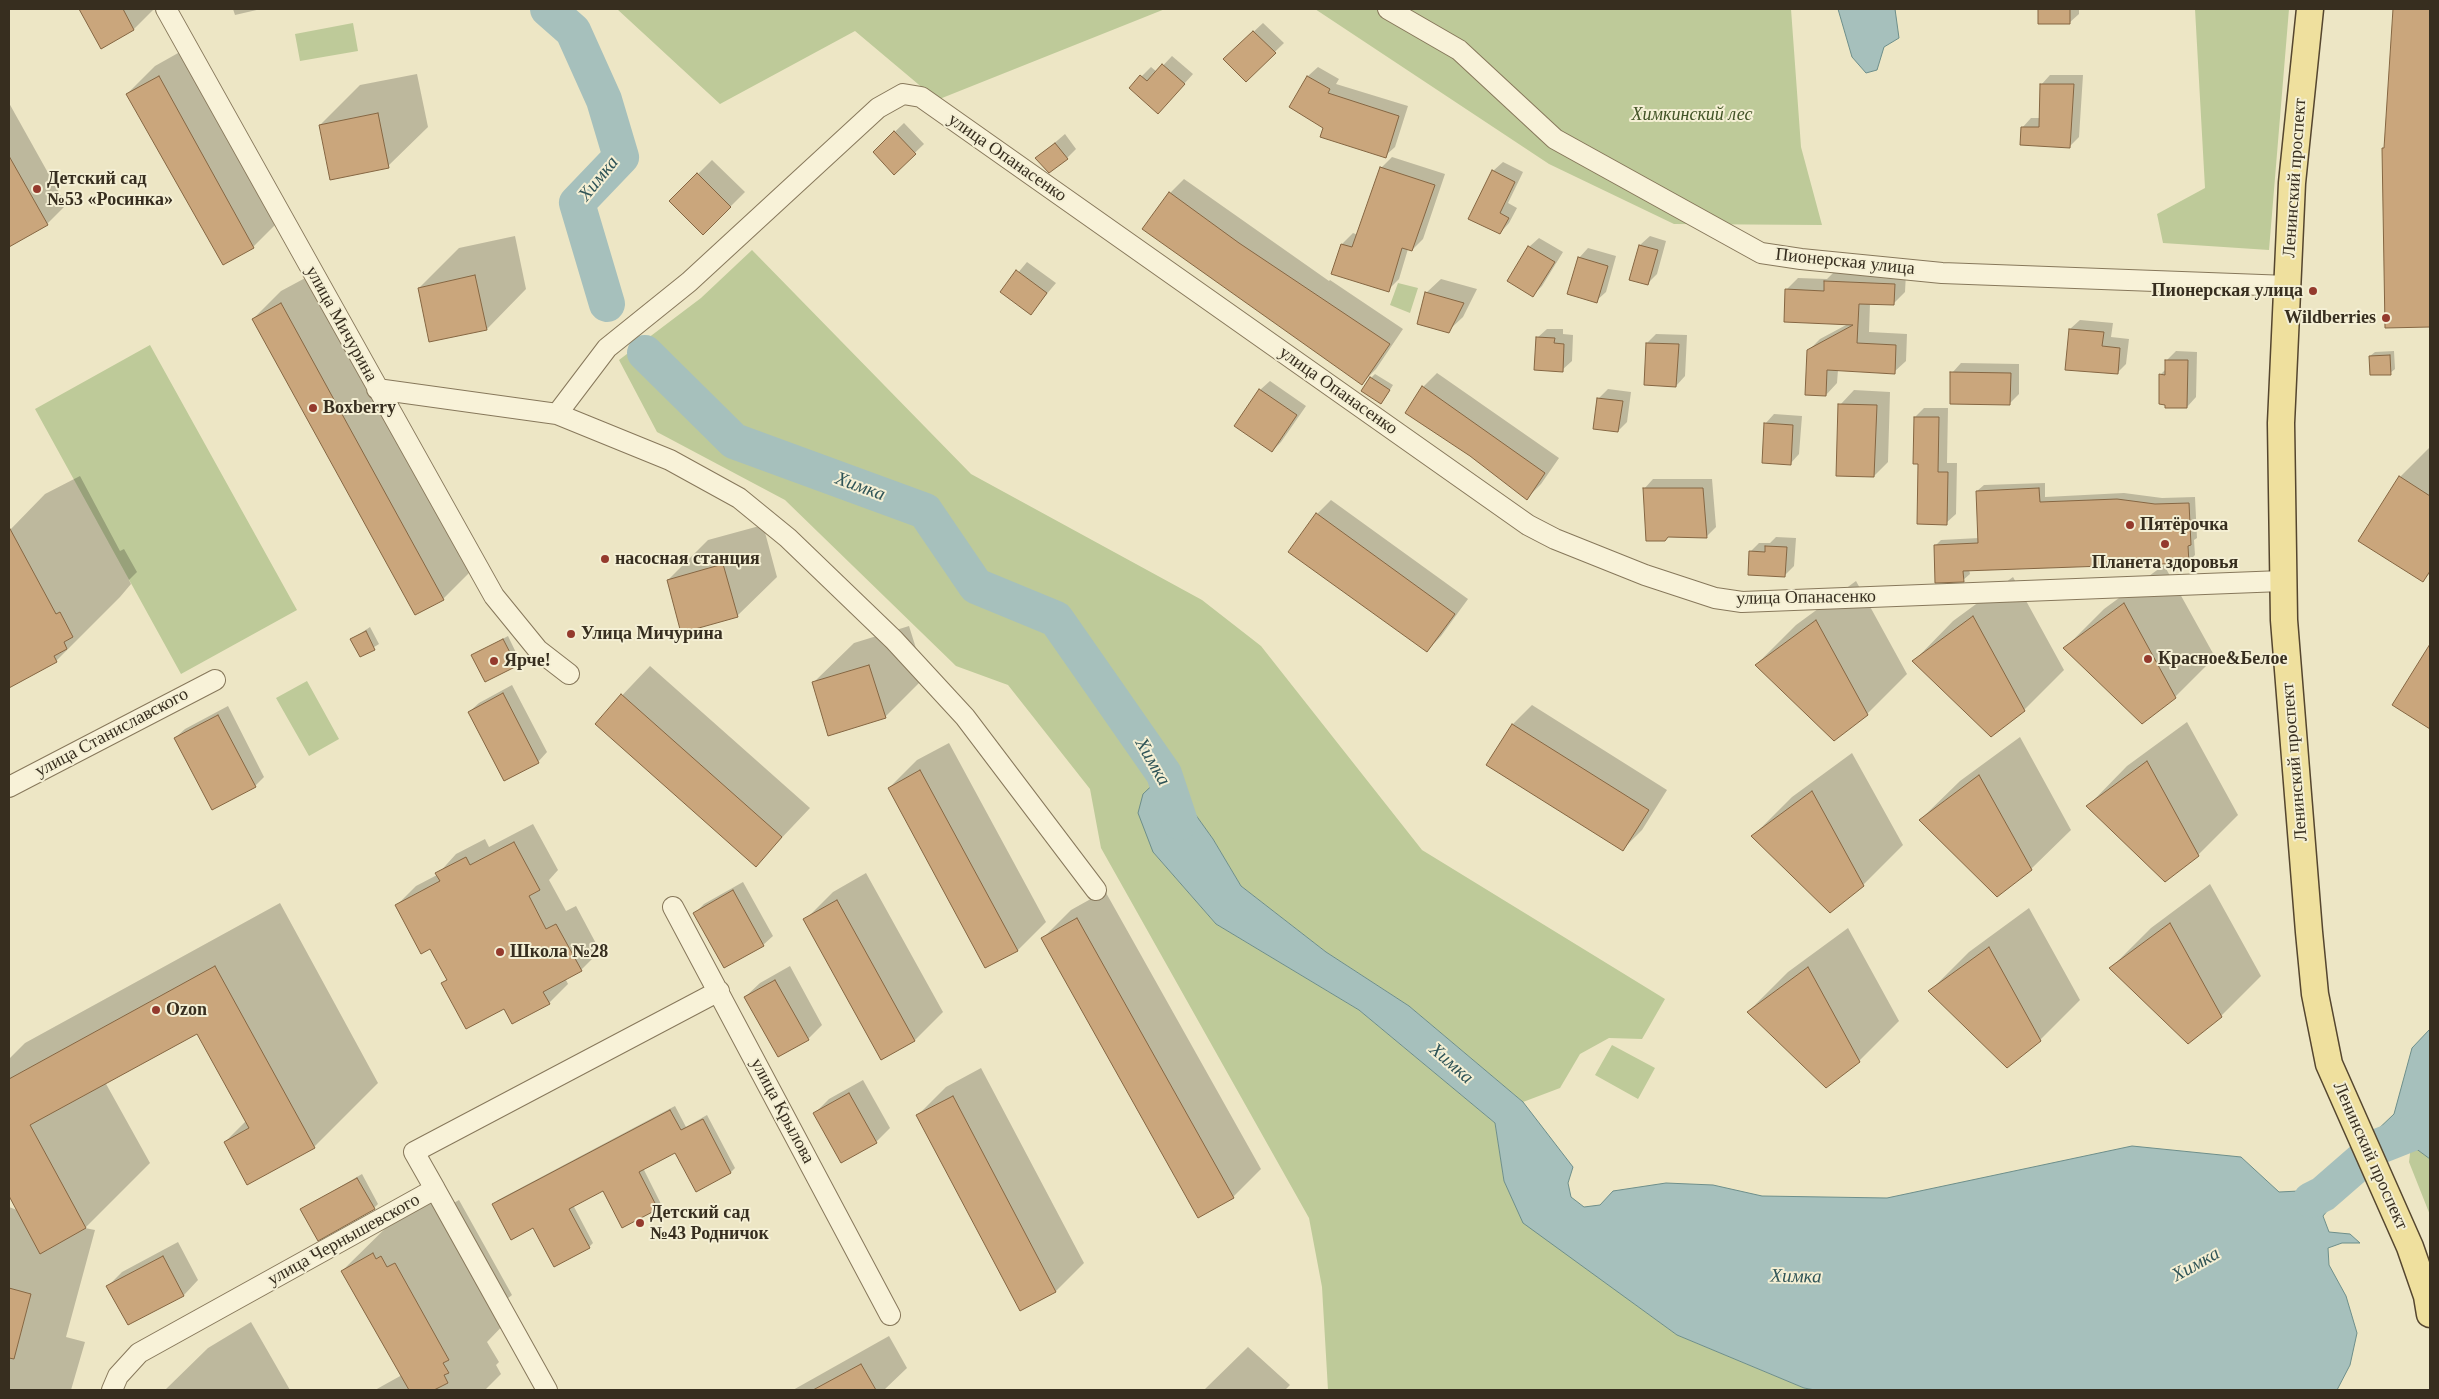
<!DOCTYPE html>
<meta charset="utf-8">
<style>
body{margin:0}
#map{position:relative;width:2439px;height:1399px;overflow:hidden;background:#ede6c5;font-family:Georgia,serif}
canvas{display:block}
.frame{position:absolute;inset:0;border:10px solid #372e1f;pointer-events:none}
</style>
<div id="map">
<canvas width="2439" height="1399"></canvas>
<div class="frame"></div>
</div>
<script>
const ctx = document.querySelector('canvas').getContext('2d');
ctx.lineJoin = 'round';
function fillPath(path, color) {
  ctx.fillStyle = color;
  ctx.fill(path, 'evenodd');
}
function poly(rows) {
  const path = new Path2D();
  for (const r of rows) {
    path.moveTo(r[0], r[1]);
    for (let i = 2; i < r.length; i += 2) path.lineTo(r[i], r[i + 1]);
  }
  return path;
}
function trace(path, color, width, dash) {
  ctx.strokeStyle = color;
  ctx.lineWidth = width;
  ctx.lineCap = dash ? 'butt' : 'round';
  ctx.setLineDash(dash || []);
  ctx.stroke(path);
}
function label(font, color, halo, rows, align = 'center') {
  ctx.font = font + ' Georgia,serif';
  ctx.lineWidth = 4;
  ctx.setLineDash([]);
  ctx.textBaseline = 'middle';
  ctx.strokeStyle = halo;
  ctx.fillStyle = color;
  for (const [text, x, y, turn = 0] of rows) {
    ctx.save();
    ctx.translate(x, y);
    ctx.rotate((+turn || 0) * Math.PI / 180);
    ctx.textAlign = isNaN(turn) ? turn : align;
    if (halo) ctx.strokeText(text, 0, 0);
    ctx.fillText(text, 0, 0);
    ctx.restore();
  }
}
const green = poly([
 [617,9,1165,9,937,100,855,31,720,104],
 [1315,9,1791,9,1801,147,1822,225,1674,224,1549,164],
 [2195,9,2289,9,2269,250,2163,243,2157,214,2205,188],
 [353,23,358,51,300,61,295,34],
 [752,250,971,474,1202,600,1261,646,1422,850,1665,999,1642,1039,1609,1038,1580,1054,1560,1088,1523,1102,1409,1006,1326,952,1241,886,1213,839,1175,786,1153,852,1216,924,1359,1010,1495,1123,1504,1181,1524,1223,1677,1335,1804,1388,1815,1390,1328,1390,1322,1287,1309,1218,1101,848,1090,789,1008,685,956,666,785,500,657,432,619,360,701,298],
 [1398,283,1418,288,1410,313,1390,305],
 [150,345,297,610,181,674,35,409],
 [307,681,339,739,309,756,276,698],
 [1612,1045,1655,1068,1638,1099,1595,1075],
 [2411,1145,2430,1159,2430,1215,2409,1162]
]);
const water = poly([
 [1838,9,1895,9,1899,38,1884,47,1877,70,1866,73,1852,57,1838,9],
 [1164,774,1175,786,1213,839,1241,886,1326,952,1409,1006,1523,1102,1573,1167,1568,1183,1571,1197,1584,1207,1600,1205,1613,1191,1666,1183,1713,1185,1762,1196,1887,1198,2132,1146,2241,1157,2279,1192,2299,1191,2345,1156,2353,1179,2323,1216,2329,1232,2350,1234,2360,1243,2342,1243,2328,1248,2329,1265,2346,1296,2357,1333,2350,1365,2337,1390,1815,1390,1804,1388,1677,1335,1523,1223,1504,1181,1495,1123,1359,1010,1216,924,1153,852,1138,813,1143,794,1164,774],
 [2430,1029,2430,1159,2411,1145,2382,1160,2372,1135,2394,1114,2412,1048,2430,1029]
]);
const shadow = poly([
 [80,9,154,9,134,29,101,47],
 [233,9,261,9,235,15],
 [2039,9,2079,9,2079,14,2069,23,2039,23],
 [2394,9,2430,9,2430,326,2387,327,2383,149,2385,146],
 [1263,23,1284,43,1246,80,1234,50],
 [187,48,281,219,253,247,127,94,155,66],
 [1172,56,1193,74,1167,103,1130,88,1151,67,1157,72],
 [1318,67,1339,79,1336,84,1408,106,1395,147,1385,156,1325,127,1290,107,1308,76],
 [417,74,428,127,388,166,320,125,360,85],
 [2050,75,2083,75,2079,137,2070,146,2022,128,2031,118,2041,118,2041,85],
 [9,103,66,205,47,224,9,246],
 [904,123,924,144,894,173,874,152],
 [1065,134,1076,149,1067,158,1037,158],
 [1392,157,1445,174,1423,239,1412,250,1408,249,1399,279,1388,290,1342,244,1353,233,1358,235,1381,168],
 [712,160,745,192,703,234,671,201],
 [1503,162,1523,172,1508,203,1517,208,1509,223,1500,233,1493,171],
 [1184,179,1329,281,1330,280,1403,329,1376,369,1362,383,1170,193],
 [515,236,526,289,487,329,419,288,459,248],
 [1650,236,1666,241,1657,274,1647,284,1640,245],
 [1539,238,1563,252,1542,286,1533,295,1529,247],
 [1588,248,1616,256,1606,292,1596,301,1579,258],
 [1027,262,1056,283,1030,314,1002,292],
 [1837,269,1906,273,1905,292,1893,304,1870,303,1869,332,1907,334,1906,361,1894,372,1838,370,1837,383,1826,395,1808,351,1820,339,1848,324,1786,290,1798,278,1827,279],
 [309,276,471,571,443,599,253,319,281,291],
 [1441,279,1477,289,1463,317,1448,331,1426,293],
 [2080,320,2113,323,2111,337,2129,339,2126,364,2117,373,2070,329],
 [1547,329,1563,329,1563,334,1573,335,1572,361,1562,370,1537,338],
 [1656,334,1687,335,1685,376,1676,386,1647,343],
 [2176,351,2197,352,2196,397,2187,407,2160,375,2166,369,2166,361],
 [2394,351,2395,369,2390,373,2370,356,2375,352],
 [1961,363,2019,364,2019,394,2010,403,1952,373],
 [1437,373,1559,458,1541,484,1527,498,1423,387],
 [1375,374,1393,385,1385,398,1371,378],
 [1270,381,1306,406,1281,442,1272,451,1260,390],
 [1608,389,1631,392,1627,422,1618,431,1599,398],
 [1854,390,1890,392,1888,462,1874,476,1840,405],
 [1924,408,1948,408,1947,463,1957,463,1956,514,1946,523,1919,463,1915,417],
 [1774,414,1802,416,1799,454,1790,464,1765,424],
 [2430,447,2430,573,2423,581,2400,477],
 [80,476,120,551,124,549,137,572,129,580,131,584,120,597,56,661,9,687,9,531,45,494],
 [1653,479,1712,479,1716,527,1706,537,1669,535,1644,489],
 [2045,483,2045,497,2124,493,2162,498,2195,497,2197,538,2194,540,2195,555,2188,562,1969,569,1970,574,1963,580,1935,546,1941,540,1979,538,1977,491,1984,485],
 [1331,500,1468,599,1441,636,1427,651,1317,514],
 [763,525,777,577,737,616,668,580,708,540],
 [1776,537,1796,538,1794,566,1785,575,1750,552,1759,543,1770,543],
 [2164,565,2215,657,2175,697,2065,648,2104,609],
 [2013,577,2064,670,2024,710,1914,661,1953,621],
 [1856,581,1907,674,1867,714,1756,665,1796,625],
 [909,626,925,677,885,717,814,682,854,643],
 [370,627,379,644,360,656,352,639],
 [508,636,520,661,516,665,473,655],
 [2430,647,2430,728,2394,705],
 [650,666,810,808,756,865,596,723],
 [512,685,547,752,538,762,469,712,479,703],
 [1532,705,1667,790,1642,830,1623,849,1488,765,1513,724],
 [228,706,264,777,255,786,175,738,185,729],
 [2187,722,2238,815,2198,855,2088,806,2127,766],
 [2020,737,2071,830,2031,869,1920,820,1960,781],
 [949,743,1046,922,1018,950,986,967,889,788,917,760],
 [1852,753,1903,845,1863,885,1753,836,1792,797],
 [533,824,558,870,549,880,566,911,576,906,600,951,581,970,565,978,568,984,549,1003,505,1007,443,983,448,978,431,947,397,905,416,886,437,875,456,854,485,839,489,847],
 [866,873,943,1012,915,1040,805,920,833,892],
 [743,882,773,936,763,945,695,913,704,904],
 [2210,884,2261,976,2221,1016,2111,968,2151,928],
 [1105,891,1261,1169,1233,1197,1043,938,1071,910],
 [280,903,378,1083,314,1147,225,1142,246,1121,197,1032,105,1082,150,1163,85,1228,95,1230,66,1337,85,1342,71,1390,9,1390,9,1207,17,1210,9,1194,9,1059,25,1043],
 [2029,908,2080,1000,2040,1040,1930,991,1969,952],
 [1848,928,1899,1021,1859,1061,1748,1012,1788,972],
 [790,966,822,1025,808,1039,745,997,760,983],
 [981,1068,1084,1263,1056,1291,1020,1310,918,1115,946,1087],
 [863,1080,890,1128,876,1142,815,1113,829,1099],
 [675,1106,686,1127,707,1115,735,1168,731,1172,696,1190,676,1151,643,1168,661,1204,657,1208,603,1190,573,1205,593,1243,589,1247,534,1226,493,1204,498,1200],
 [362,1174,378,1204,374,1208,302,1209],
 [437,1189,452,1204,459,1200,512,1295,507,1299,511,1317,487,1342,499,1362,496,1365,501,1374,485,1390,375,1390,402,1375,342,1271,407,1207],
 [178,1242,198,1280,184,1295,128,1324,108,1286,122,1272],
 [251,1322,290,1390,165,1390,208,1348],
 [889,1336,907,1368,884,1390,793,1390],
 [1248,1347,1290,1385,1285,1390,1204,1390]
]);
const river = poly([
 [548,9,573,31,604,100,621,157,577,203,607,304],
 [645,353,734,441,925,511,976,586,1056,619,1164,774,1180,822],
 [2311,1200,2323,1194,2377,1147,2430,1126]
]);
const building = poly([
 [79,9,123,9,134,30,101,49,79,9],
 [2038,9,2070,9,2070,24,2038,24,2038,9],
 [2393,9,2430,9,2430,327,2385,328,2382,148,2384,148,2393,9],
 [1253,31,1276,53,1246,82,1223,59,1253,31],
 [1162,64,1185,84,1158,114,1129,88,1140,75,1147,81,1162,64],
 [159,76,254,248,223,265,126,94,159,76],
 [1307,76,1330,89,1328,93,1399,116,1386,158,1320,137,1323,128,1289,107,1307,76],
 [2040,84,2074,84,2070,148,2020,145,2021,127,2039,127,2040,84],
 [378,113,389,168,330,180,319,125,378,113],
 [894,131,916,154,894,175,873,152,894,131],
 [1055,143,1068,159,1049,173,1035,158,1055,143],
 [9,156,48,225,9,247,9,156],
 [1380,167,1435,185,1412,251,1402,248,1389,292,1331,274,1341,244,1352,247,1380,167],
 [1492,170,1515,182,1500,213,1509,218,1500,234,1468,219,1492,170],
 [697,173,731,207,703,235,669,201,697,173],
 [1169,192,1239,243,1390,344,1362,385,1142,229,1169,192],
 [1639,245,1658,250,1648,285,1629,280,1639,245],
 [1528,246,1555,262,1533,297,1507,281,1528,246],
 [1578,257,1608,266,1597,303,1567,294,1578,257],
 [1016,270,1047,293,1031,315,1000,292,1016,270],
 [475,275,487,330,429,342,418,288,475,275],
 [1824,281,1895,284,1894,305,1859,304,1857,343,1896,345,1895,374,1827,370,1826,396,1805,395,1807,350,1853,325,1784,322,1785,289,1824,291,1824,281],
 [1425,292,1464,303,1449,333,1417,324,1425,292],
 [281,303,444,600,415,615,252,319,281,303],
 [2069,329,2104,332,2102,346,2120,348,2118,374,2065,370,2069,329],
 [1536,337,1555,338,1554,343,1564,344,1563,372,1534,370,1536,337],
 [1646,343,1679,344,1676,387,1644,385,1646,343],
 [2390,355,2391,375,2370,375,2369,356,2390,355],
 [2165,360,2188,360,2187,408,2165,408,2165,405,2159,404,2159,374,2165,375,2165,360],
 [1950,372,2011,373,2010,405,1950,404,1950,372],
 [1370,377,1390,390,1381,404,1361,391,1370,377],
 [1422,386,1545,473,1527,500,1470,456,1405,413,1422,386],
 [1259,389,1297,415,1272,452,1234,426,1259,389],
 [1597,398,1623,401,1618,432,1593,429,1597,398],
 [1838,404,1877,405,1874,477,1836,476,1838,404],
 [1914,417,1939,417,1938,472,1948,472,1947,525,1917,524,1918,464,1913,464,1914,417],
 [1764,423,1793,425,1791,465,1762,463,1764,423],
 [2399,476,2430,496,2430,571,2423,582,2358,541,2399,476],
 [1643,488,1703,488,1707,538,1668,537,1665,541,1646,541,1643,488],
 [2039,488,2040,502,2117,499,2155,504,2189,503,2191,545,2188,546,2189,563,1963,571,1964,582,1935,583,1934,545,1978,543,1976,491,2039,488],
 [1316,513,1455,614,1427,652,1288,552,1316,513],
 [9,527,56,614,60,612,73,637,64,642,67,649,54,656,57,662,9,688,9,527],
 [1765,546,1787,547,1785,577,1748,575,1749,551,1765,552,1765,546],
 [723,564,738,617,681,633,667,580,723,564],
 [2124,603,2176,698,2142,724,2063,648,2124,603],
 [1973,616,2025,711,1991,737,1912,661,1973,616],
 [1816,620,1868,715,1834,741,1755,665,1816,620],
 [366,631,375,650,360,657,350,639,366,631],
 [503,639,517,666,485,682,471,655,503,639],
 [2430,644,2430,729,2392,705,2430,644],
 [869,665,886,718,828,736,812,682,869,665],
 [503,693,539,763,504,781,468,712,503,693],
 [621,694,782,837,756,867,595,724,621,694],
 [218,715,256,787,212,810,174,738,218,715],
 [1512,724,1649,810,1623,851,1486,765,1512,724],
 [2147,761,2199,856,2165,882,2086,806,2147,761],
 [920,770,1018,951,985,968,888,788,920,770],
 [1979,775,2032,870,1997,897,1919,820,1979,775],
 [1812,791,1864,886,1830,913,1751,836,1812,791],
 [514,842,540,890,529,896,546,929,556,924,582,971,543,992,550,1004,512,1024,504,1009,466,1029,441,983,447,980,430,949,421,954,395,905,440,881,435,873,466,857,470,865,514,842],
 [733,890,764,946,724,968,693,913,733,890],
 [837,900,915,1041,881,1060,803,919,837,900],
 [1077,918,1234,1198,1198,1218,1041,938,1077,918],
 [2170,923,2222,1017,2188,1044,2109,968,2170,923],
 [1989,947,2041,1041,2007,1068,1928,991,1989,947],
 [215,966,315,1148,247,1185,224,1142,249,1128,197,1034,30,1125,86,1228,40,1254,9,1196,9,1079,215,966],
 [1808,967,1860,1062,1826,1088,1747,1012,1808,967],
 [775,980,809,1040,778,1057,744,997,775,980],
 [849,1093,877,1143,841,1163,813,1113,849,1093],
 [953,1096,1056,1292,1020,1311,916,1115,953,1096],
 [670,1110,681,1130,703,1119,731,1173,696,1192,675,1153,639,1172,658,1209,622,1228,603,1191,569,1209,590,1248,554,1267,533,1228,511,1240,492,1204,670,1110],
 [357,1178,375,1209,318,1241,300,1209,357,1178],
 [373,1253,376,1259,381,1256,387,1267,395,1263,449,1360,443,1363,449,1373,444,1375,448,1383,434,1390,409,1390,341,1271,373,1253],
 [163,1256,184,1296,128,1325,106,1286,163,1256],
 [9,1288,31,1294,14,1359,9,1358,9,1288],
 [861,1364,876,1390,813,1390,861,1364]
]);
const minor = poly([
 [166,9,494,596,538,650,569,674],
 [1388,9,1459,50,1555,139,1761,253,1801,259,1942,273,2288,286],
 [377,389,557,414,670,460,739,498,788,538,894,640,965,717,1096,890],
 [557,414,607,348,689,282,878,108,903,94,921,97,1528,525,1555,539,1645,575,1715,598,1742,602,2282,581],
 [9,787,215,680],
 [673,907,890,1315],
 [435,1189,547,1390],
 [112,1390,118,1376,139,1353,435,1189,414,1152,719,991]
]);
const major = poly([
 [2310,9,2292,183,2281,423,2284,620,2309,932,2315,994,2329,1064,2410,1247,2427,1296,2430,1314]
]);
const markers = [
 [37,189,5,"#943a2d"],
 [2313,291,5,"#943a2d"],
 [2386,318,5,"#943a2d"],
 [313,408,5,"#943a2d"],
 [2130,525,5,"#943a2d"],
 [2165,544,5,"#943a2d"],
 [605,559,5,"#943a2d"],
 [571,634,5,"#943a2d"],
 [2148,659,5,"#943a2d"],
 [494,661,5,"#943a2d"],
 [500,952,5,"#943a2d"],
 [156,1010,5,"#943a2d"],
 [640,1223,5,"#943a2d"]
];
const parkNames = [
 ["Химкинский лес",1692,115]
];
const streetNames = [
 ["улица Опанасенко",1007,158,35],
 ["Ленинский проспект",2295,178,-86],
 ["Пионерская улица",1845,262,6],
 ["улица Мичурина",341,324,61],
 ["улица Опанасенко",1338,391,35],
 ["улица Опанасенко",1806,598,-1],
 ["улица Станиславского",112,733,-28],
 ["Ленинский проспект",2295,762,-95],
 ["улица Крылова",782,1111,62],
 ["Ленинский проспект",2370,1156,66],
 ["улица Чернышевского",344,1240,-29]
];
const poiNames = [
 ["Детский сад",47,179],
 ["№53 «Росинка»",47,200],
 ["Пионерская улица",2303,291,"right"],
 ["Wildberries",2376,318,"right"],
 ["Boxberry",323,408],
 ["Пятёрочка",2140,525],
 ["насосная станция",615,559],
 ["Планета здоровья",2165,563,"center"],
 ["Улица Мичурина",581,634],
 ["Красное&Белое",2158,659],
 ["Ярче!",504,661],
 ["Школа №28",510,952],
 ["Ozon",166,1010],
 ["Детский сад",650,1213],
 ["№43 Родничок",650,1234]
];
const waterNames = [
 ["Химка",599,179,-51],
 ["Химка",860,487,20],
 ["Химка",1152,762,60],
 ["Химка",1451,1064,41],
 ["Химка",2196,1265,-29],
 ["Химка",1796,1277,1]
];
fillPath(green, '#beca99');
fillPath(water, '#a6c0bc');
trace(water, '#6d8e8a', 1);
fillPath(shadow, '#0003');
trace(river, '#a6c0bc', 36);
fillPath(building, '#caa67c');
trace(building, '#856642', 1);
trace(minor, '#87785b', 22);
trace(major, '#55462f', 29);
trace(minor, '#f8f2d8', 20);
trace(major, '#efe09e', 26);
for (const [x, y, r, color] of markers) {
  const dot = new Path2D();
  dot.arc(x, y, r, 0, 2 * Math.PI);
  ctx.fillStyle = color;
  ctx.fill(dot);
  trace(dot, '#f4efd4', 2);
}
label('italic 18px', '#425326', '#f4efd4', parkNames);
label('18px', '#372e1f', '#f4efd4', streetNames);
label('bold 18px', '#372e1f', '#f4efd4', poiNames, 'left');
label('italic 19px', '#2f5457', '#f4efd4', waterNames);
</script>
